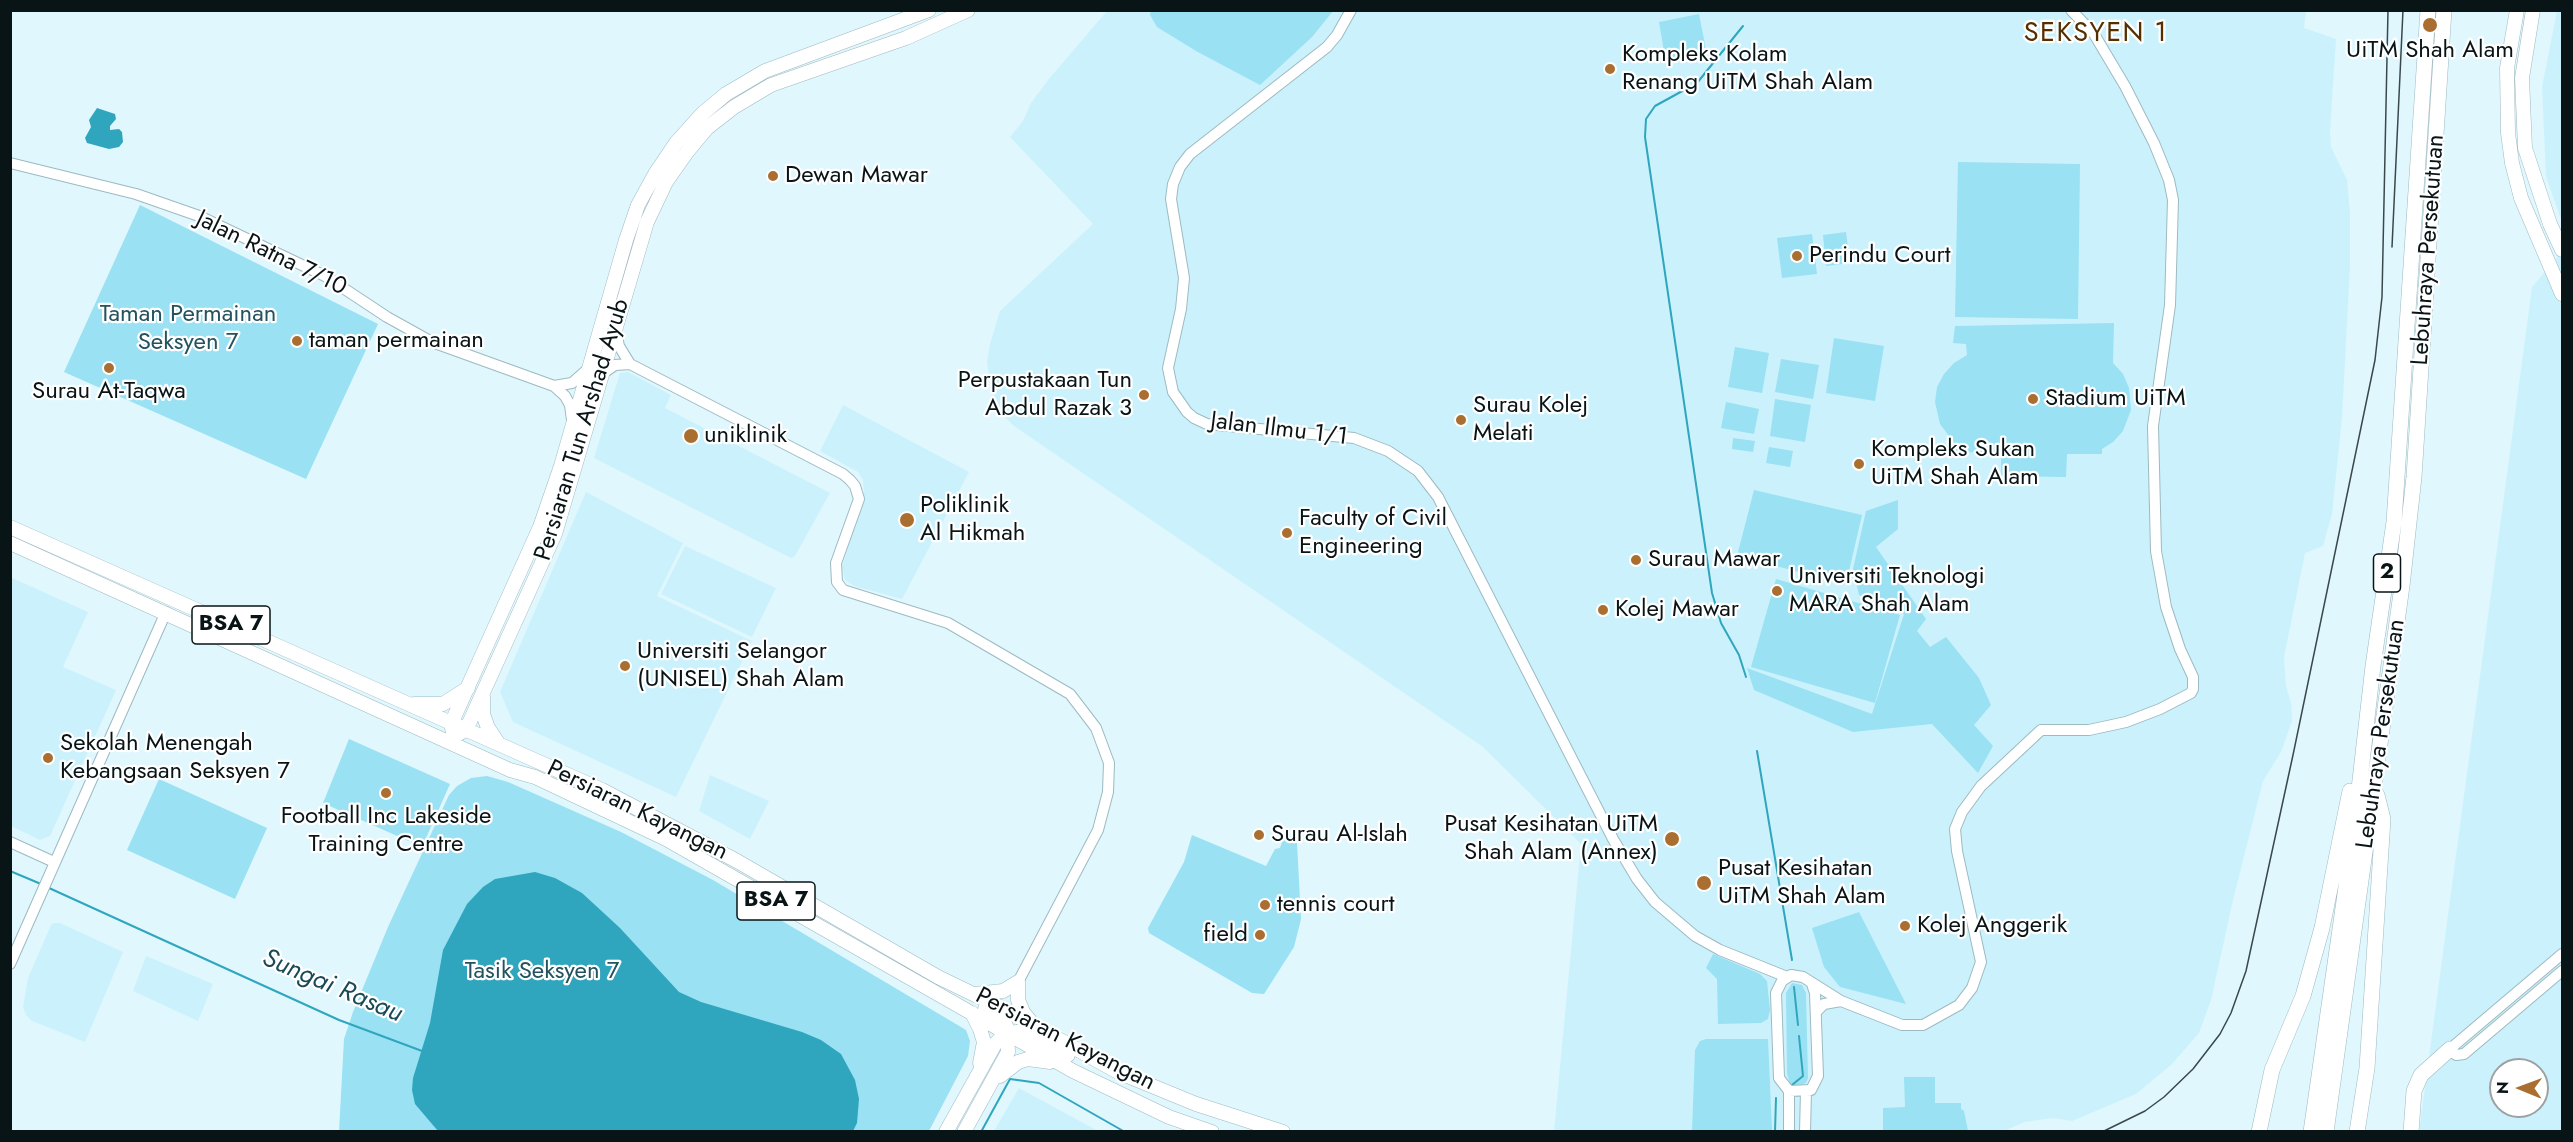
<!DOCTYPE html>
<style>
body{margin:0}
#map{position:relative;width:2573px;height:1142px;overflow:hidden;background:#dff7fd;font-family:Jost,sans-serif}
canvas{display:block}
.frame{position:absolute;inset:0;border:12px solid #091416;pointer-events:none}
.north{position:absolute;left:2489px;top:1058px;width:60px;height:60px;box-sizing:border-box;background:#fff;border:2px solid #9da1a2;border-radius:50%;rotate:271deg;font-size:16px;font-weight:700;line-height:24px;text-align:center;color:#091416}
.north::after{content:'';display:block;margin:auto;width:21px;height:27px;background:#aa6e30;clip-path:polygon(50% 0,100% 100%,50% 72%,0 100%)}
</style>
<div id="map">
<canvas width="2573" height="1142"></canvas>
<div class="frame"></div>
<div class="north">N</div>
</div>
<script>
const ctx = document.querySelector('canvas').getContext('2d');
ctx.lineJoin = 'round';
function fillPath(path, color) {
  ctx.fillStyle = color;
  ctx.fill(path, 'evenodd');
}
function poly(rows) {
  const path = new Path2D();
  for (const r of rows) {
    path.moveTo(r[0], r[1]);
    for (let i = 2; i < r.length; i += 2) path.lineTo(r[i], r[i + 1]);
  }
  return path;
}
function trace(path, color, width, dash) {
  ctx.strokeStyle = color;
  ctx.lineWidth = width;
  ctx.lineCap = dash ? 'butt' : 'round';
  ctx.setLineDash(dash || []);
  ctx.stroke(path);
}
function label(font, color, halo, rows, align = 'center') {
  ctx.font = font + ' Jost,sans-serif';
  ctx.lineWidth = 4.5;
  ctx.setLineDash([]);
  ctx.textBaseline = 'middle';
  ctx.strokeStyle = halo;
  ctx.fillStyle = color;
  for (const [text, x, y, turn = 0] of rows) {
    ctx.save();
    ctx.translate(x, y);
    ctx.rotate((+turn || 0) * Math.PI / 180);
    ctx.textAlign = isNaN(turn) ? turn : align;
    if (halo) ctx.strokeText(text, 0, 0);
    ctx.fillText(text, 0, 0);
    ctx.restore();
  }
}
const built = poly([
 [1107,11,2306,11,2304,28,2336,39,2330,132,2331,147,2347,180,2350,213,2350,265,2342,418,2332,514,2323,546,2305,553,2284,657,2286,686,2291,703,2292,721,2281,752,2263,781,2233,900,2211,1000,2199,1033,2171,1065,2136,1094,2072,1121,2053,1118,2024,1122,2002,1132,1554,1131,1581,844,1483,747,1014,426,1005,417,992,394,987,362,990,344,1000,311,1093,224,1010,137,1023,121,1031,103,1048,80],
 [2557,11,2562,11,2562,222,2546,176,2542,87],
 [2562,252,2562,1131,2419,1132,2532,287],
 [2501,1070,2537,1070,2537,1106,2501,1106],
 [628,372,671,395,665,408,830,493,795,556,791,558,777,551,594,458,620,373],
 [843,405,969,472,902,599,854,586,845,580,842,567,864,492,863,480,858,472,820,451],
 [586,492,683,543,657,596,752,641,676,797,513,722,500,692],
 [685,546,776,588,752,637,661,594],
 [10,577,88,612,63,667,116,690,50,836,40,840,11,826],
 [710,775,769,801,750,839,699,811],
 [54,923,60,923,123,952,85,1042,32,1021,26,1015,23,1007,28,978,51,925],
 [146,956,213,984,198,1021,133,991],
 [1019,1088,1098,1131,994,1131]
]);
const green = poly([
 [1151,10,1333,10,1333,11,1312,37,1260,85,1196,51,1157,27,1150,15],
 [1699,14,1707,55,1666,63,1659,22],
 [1958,162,2080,164,2078,319,1955,317],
 [140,205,378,324,306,479,64,372],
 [1846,232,1850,263,1826,266,1823,235],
 [1812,234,1817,274,1782,278,1777,238],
 [2114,323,2113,363,2123,374,2129,388,2131,410,2123,431,2113,442,2102,449,2102,454,2067,454,2066,477,2001,476,2001,453,1950,452,1950,444,1955,444,1940,424,1935,402,1937,387,1944,374,1954,363,1967,355,1966,344,1953,343,1955,326],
 [1834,338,1884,346,1875,401,1826,393],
 [1735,347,1769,353,1762,393,1728,387],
 [1781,359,1819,365,1813,399,1775,392],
 [1775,399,1811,405,1805,442,1770,436],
 [1726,402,1759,409,1754,434,1721,428],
 [1733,438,1755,441,1753,452,1732,449],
 [1769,447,1793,451,1790,467,1766,463],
 [1754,490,1862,515,1846,584,1737,556],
 [1898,500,1898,529,1876,547,1926,619,1917,631,1930,647,1946,637,1979,678,1991,705,1974,725,1993,746,1978,773,1932,724,1853,732,1754,690,1747,668,1872,714,1904,614,1859,595,1853,569,1866,511],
 [1776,579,1900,615,1875,703,1751,667],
 [349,739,450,784,422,847,323,803],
 [487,776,508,782,621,832,713,880,966,1030,970,1041,968,1056,929,1131,339,1132,344,1039,353,1012,388,927,449,795,457,786,471,778],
 [159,779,267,828,235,899,127,850],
 [1192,835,1266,866,1275,849,1280,848,1284,836,1290,836,1297,843,1301,919,1294,947,1264,994,1252,993,1149,933,1148,928,1184,862],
 [1859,912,1906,1004,1840,987,1824,967,1812,928],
 [1713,954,1760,974,1767,981,1770,1010,1768,1019,1761,1023,1718,1024,1717,979,1706,968],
 [1792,983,1802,985,1806,993,1808,1078,1806,1083,1796,1087,1790,1083,1787,1074,1786,993],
 [1706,1039,1768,1039,1772,1131,1692,1131,1695,1050,1700,1041],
 [1904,1077,1935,1077,1935,1103,1961,1103,1961,1109,1964,1111,1968,1131,1883,1131,1883,1108,1905,1107]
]);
const water = poly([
 [97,108,115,114,116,119,110,126,110,130,119,129,122,132,123,142,119,147,109,149,87,143,85,138,91,127,89,120],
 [535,872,555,878,582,893,620,928,679,992,701,1002,802,1032,821,1040,841,1054,855,1080,859,1099,857,1123,853,1131,438,1131,415,1104,412,1090,413,1078,430,1023,443,950,467,904,483,887,495,879]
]);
const stream = poly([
 [1743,26,1697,83,1655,106,1646,119,1645,137,1712,593,1721,623,1739,655,1746,677],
 [1757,751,1792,960],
 [10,871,41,884],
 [49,888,339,1020,422,1051],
 [1794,987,1798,1025],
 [1792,1085,1803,1076,1799,1036],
 [981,1132,1010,1079,1039,1083,1125,1132],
 [1775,1132,1776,1098]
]);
const tertiary = poly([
 [1351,10,1337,35,1327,47,1190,154,1180,167,1173,184,1171,199,1184,278,1181,309,1168,368,1173,392,1187,412,1194,418,1207,424,1354,438,1388,451,1418,471,1438,497,1613,839,1637,879,1655,902,1695,936,1720,950,1787,977],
 [10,163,136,194,199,216,325,276,387,317,432,342,554,386,565,396,570,405,572,420],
 [616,332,619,346,630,364,843,474,850,480,855,486,859,499,836,563,837,582,843,590,948,623,1070,694,1096,728,1109,763,1108,792,1098,830,1018,982],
 [602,374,615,365,630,364],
 [554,386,572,383,589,368],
 [10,842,54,862],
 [2562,954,2450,1049,2456,1055,2464,1054,2562,971],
 [10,964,166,612],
 [1812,984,1815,993,1818,1076,1811,1090,1789,1091,1779,1078,1776,993,1782,981,1791,975,1803,977,1841,1001,1902,1025,1923,1025,1959,1005,1972,988,1981,962,1957,851,1955,829,1962,812,1981,786,2041,730,2089,730,2126,722,2160,709,2191,693,2193,689,2193,677,2180,649,2166,607,2156,551,2153,426,2170,305,2173,200,2169,180,2154,143,2125,86,2094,34,2071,10],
 [1816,1012,1824,1004,1841,1001],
 [1789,1091,1789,1132],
 [1805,1132,1806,1091]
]);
const primary = poly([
 [2517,10,2507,68,2508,133,2512,163,2521,198,2562,294],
 [2533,10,2522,78,2525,148,2550,224,2562,250],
 [10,527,602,790,737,861,938,977,1004,1009,1118,1072,1196,1104,1283,1132],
 [10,543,510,770,535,777,666,839,1073,1071,1169,1117,1212,1132],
 [483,697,483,714,488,728,498,743],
 [414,704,443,704,468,688],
 [453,732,451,724,540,527,561,466,626,240,638,205,655,174,676,143,702,114,726,94,765,71,929,10],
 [458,734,466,730,555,534,647,222,666,182,687,152,707,128,734,107,771,85,906,38,968,10],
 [1018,982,1018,1000,1023,1012,1031,1022],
 [975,994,1003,991,1018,982],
 [972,1013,980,1029,984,1042,980,1063],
 [1000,1076,1018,1062,1028,1059,1050,1062],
 [946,1132,995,1044,1000,1039,1016,1032,1023,1032,1068,1055],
 [964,1132,1008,1052,1007,1028,1002,1019,985,1009]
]);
const trunk = poly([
 [2259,1132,2272,1070,2303,996,2322,928,2350,791],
 [2311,1132,2355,824,2373,666,2394,522,2428,10],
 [2326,1132,2402,586,2414,477,2444,10],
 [2357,1132,2367,1068,2383,819,2377,795],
 [2411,1132,2414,1091,2421,1075,2450,1049]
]);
const tram = poly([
 [2392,247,2403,10],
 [2102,1132,2145,1111,2164,1097,2193,1069,2220,1034,2231,1013,2246,971,2293,755,2375,360,2382,297,2388,10]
]);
const markers = [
 [2430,25,8,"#aa6e30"],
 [1610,69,6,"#aa6e30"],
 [773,176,6,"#aa6e30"],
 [1797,256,6,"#aa6e30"],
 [297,341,6,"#aa6e30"],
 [109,368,6,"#aa6e30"],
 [1144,395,6,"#aa6e30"],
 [2033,399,6,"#aa6e30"],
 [1461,420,6,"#aa6e30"],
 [691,436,8,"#aa6e30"],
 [1859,464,6,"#aa6e30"],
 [907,520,8,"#aa6e30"],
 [1287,533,6,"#aa6e30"],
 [1636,560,6,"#aa6e30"],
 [1777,591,6,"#aa6e30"],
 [1603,610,6,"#aa6e30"],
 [625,666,6,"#aa6e30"],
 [48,758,6,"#aa6e30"],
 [386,793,6,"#aa6e30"],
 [1259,835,6,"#aa6e30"],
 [1672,839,8,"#aa6e30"],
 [1704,883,8,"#aa6e30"],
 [1265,905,6,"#aa6e30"],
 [1905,926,6,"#aa6e30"],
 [1260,935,6,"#aa6e30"]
];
const shields = [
 [2387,573,27],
 [231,625,78],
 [776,901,78]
];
const shieldNames = [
 ["2",2387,573],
 ["BSA 7",231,625],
 ["BSA 7",776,901]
];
const poiNames = [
 ["UiTM Shah Alam",2430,51,"center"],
 ["Kompleks Kolam",1622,55],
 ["Renang UiTM Shah Alam",1622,83],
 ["Dewan Mawar",785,176],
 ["Perindu Court",1809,256],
 ["taman permainan",309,341],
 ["Perpustakaan Tun",1132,381,"right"],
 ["Abdul Razak 3",1132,409,"right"],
 ["Surau At-Taqwa",109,392,"center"],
 ["Stadium UiTM",2045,399],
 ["Surau Kolej",1473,406],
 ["Melati",1473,434],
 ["uniklinik",704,436],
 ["Kompleks Sukan",1871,450],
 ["UiTM Shah Alam",1871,478],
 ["Poliklinik",920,506],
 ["Al Hikmah",920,534],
 ["Faculty of Civil",1299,519],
 ["Engineering",1299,547],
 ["Surau Mawar",1648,560],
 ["Universiti Teknologi",1789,577],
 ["MARA Shah Alam",1789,605],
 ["Kolej Mawar",1615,610],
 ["Universiti Selangor",637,652],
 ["(UNISEL) Shah Alam",637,680],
 ["Sekolah Menengah",60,744],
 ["Kebangsaan Seksyen 7",60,772],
 ["Football Inc Lakeside",386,817,"center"],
 ["Training Centre",386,845,"center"],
 ["Pusat Kesihatan UiTM",1658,825,"right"],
 ["Shah Alam (Annex)",1658,853,"right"],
 ["Surau Al-Islah",1271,835],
 ["Pusat Kesihatan",1718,869],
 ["UiTM Shah Alam",1718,897],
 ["tennis court",1277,905],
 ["Kolej Anggerik",1917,926],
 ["field",1248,935,"right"]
];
const streetNames = [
 ["Lebuhraya Persekutuan",2429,250,-86],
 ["Jalan Ratna 7/10",271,254,26],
 ["Persiaran Tun Arshad Ayub",583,430,-73],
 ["Jalan Ilmu 1/1",1279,430,7],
 ["Lebuhraya Persekutuan",2382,734,-82],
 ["Persiaran Kayangan",637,811,26],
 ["Persiaran Kayangan",1065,1040,27]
];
const parkNames = [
 ["Taman Permainan",188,315],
 ["Seksyen 7",188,343],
 ["Tasik Seksyen 7",542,972]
];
const waterNames = [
 ["Sungai Rasau",332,987,23]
];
const quarterNames = [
 ["SEKSYEN 1",2096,34]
];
fillPath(built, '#cbf2fc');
fillPath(green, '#99e1f3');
fillPath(water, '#2fa6be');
trace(stream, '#2fa6be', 2);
trace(tertiary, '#9dbac1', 12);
trace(primary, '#9dbac1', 15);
trace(trunk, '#9dbac1', 16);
trace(tertiary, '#fff', 10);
trace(primary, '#fff', 14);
trace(trunk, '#fff', 15);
trace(tram, '#3a484b', 1.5);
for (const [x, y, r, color] of markers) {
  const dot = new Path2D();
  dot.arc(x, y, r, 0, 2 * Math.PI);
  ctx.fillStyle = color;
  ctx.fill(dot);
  trace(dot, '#fff', 2);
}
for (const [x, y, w] of shields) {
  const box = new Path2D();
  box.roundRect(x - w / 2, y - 19, w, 38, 4.5);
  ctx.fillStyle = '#fff';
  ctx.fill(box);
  trace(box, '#091416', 1.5);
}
label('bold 22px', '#091416', null, shieldNames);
label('24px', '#091416', '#fff', poiNames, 'left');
label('24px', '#091416', '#fff', streetNames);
label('24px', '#23535e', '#fff', parkNames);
label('italic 26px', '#194a55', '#fff', waterNames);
ctx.letterSpacing = '1.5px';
label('27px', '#552f00', '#fff', quarterNames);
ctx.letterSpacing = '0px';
</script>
